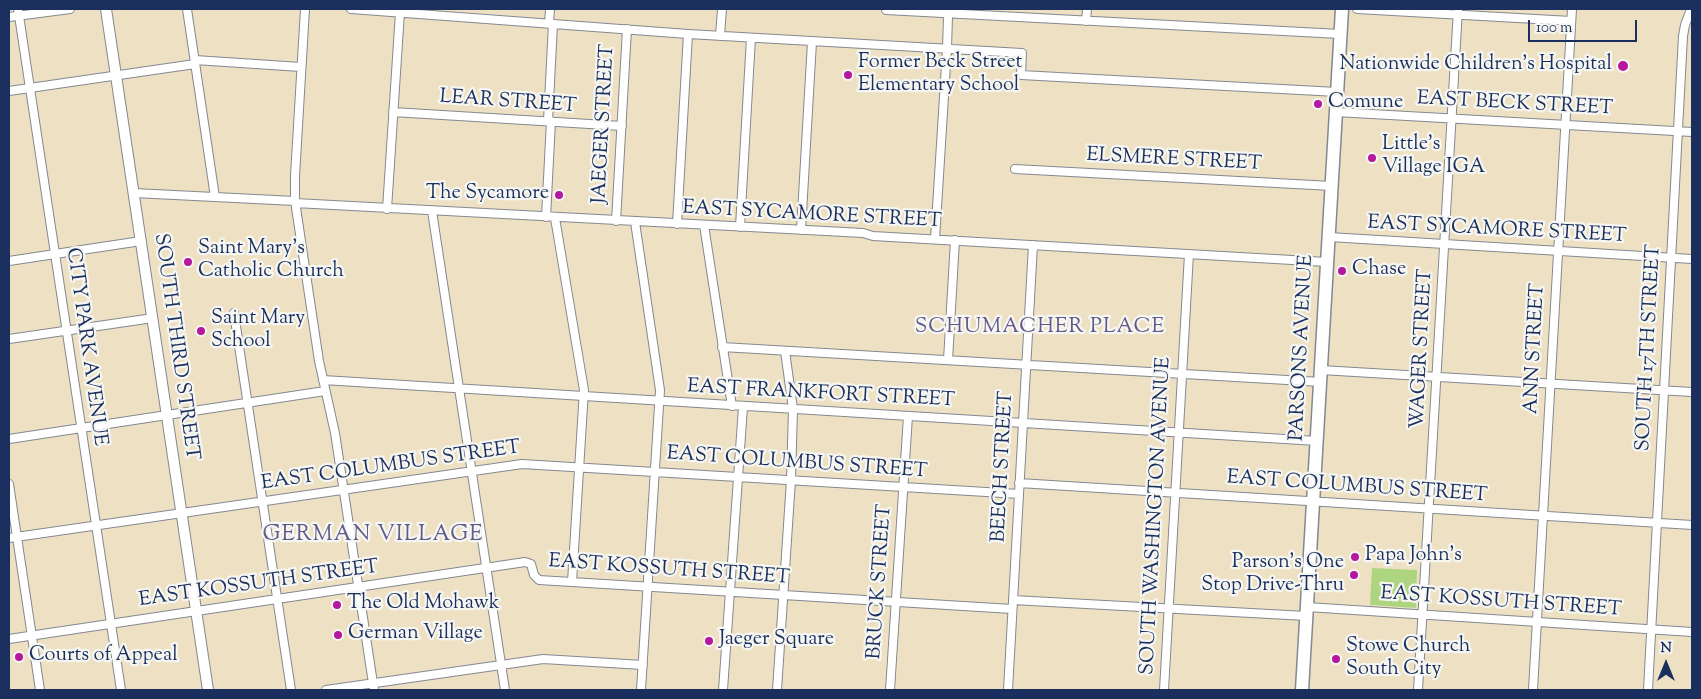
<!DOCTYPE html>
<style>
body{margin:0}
#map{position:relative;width:1701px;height:699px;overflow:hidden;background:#eee1c3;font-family:"Sorts Mill Goudy",serif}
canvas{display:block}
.frame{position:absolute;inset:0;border:10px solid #1b2f5e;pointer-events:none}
.north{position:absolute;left:1641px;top:639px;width:50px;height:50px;-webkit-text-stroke:4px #f6f6f2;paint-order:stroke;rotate:0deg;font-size:14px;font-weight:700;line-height:20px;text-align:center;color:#1b2f5e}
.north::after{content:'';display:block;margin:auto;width:18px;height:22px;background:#1b2f5e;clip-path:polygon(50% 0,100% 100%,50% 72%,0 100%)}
.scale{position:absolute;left:1528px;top:20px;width:109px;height:22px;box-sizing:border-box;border:2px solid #1b2f5e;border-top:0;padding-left:6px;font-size:15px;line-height:18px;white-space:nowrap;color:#1b2f5e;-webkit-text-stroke:4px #f6f6f2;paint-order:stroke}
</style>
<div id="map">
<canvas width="1701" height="699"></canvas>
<div class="frame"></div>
<div class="north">N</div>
<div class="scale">100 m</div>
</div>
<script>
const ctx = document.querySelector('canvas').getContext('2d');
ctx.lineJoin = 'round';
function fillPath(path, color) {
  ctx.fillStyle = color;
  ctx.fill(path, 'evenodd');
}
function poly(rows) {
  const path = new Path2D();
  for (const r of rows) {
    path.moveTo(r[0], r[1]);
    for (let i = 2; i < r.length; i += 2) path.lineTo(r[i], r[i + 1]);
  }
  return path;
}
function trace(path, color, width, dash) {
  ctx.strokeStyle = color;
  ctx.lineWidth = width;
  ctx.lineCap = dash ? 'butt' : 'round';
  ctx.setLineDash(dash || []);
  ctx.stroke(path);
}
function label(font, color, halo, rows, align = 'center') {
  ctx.font = font + ' "Sorts Mill Goudy",serif';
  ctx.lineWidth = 4.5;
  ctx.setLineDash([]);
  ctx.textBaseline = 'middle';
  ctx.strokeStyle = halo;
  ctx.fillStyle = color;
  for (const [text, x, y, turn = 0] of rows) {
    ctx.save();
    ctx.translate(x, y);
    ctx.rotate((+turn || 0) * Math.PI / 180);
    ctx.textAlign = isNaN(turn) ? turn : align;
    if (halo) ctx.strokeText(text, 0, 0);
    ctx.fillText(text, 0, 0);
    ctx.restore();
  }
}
const green = poly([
 [1372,568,1417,570,1416,608,1370,605]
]);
const minor = poly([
 [18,9,121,690],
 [187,9,215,197],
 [305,9,295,176,295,201,319,361,335,433,374,690],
 [351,9,688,34,1022,53,1021,75,1337,92],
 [1357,9,1571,21],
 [886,10,1340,34],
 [9,17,70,9],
 [1086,21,1087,9],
 [549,24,550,9],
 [720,36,722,9],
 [195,60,301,67],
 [9,91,195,64],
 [393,112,622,126],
 [1336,112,1692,132],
 [548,121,553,24],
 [1015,169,1332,186],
 [134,193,295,201],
 [295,203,863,233,873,236,1327,262],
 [387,209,400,12],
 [432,211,505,690],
 [546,217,551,121],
 [555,218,584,390,572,582],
 [616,221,627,29],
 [635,222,660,390,641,690],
 [677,224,688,34],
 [704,225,732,406],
 [740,227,751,38],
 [801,230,812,42],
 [1329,237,1692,259],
 [935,239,947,49,948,16,947,9],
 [9,261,141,241],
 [234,313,291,690],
 [9,339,153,318],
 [722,347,1321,382],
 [948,360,955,240],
 [1321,370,1692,392],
 [323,380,1317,441],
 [9,439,325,391],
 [1019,483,1692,525],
 [9,484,40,690],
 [9,538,522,464,1019,494],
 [1013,600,1306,616],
 [1307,607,1692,632],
 [9,639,525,562,531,564,534,575,539,580,1012,609],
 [326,690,543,659,643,665],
 [723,690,743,407],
 [777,690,791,480,793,409,785,351],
 [890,690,908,416],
 [1008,690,1033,245],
 [1164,690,1189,254],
 [1418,690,1458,9],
 [1533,690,1572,9],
 [1648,690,1683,36,1685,25,1691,9]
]);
const tertiary = poly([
 [106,9,208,690]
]);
const primary = poly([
 [1302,690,1342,9]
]);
const markers = [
 [1623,66,6,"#b5179e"],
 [848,75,5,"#b5179e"],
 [1318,104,5,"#b5179e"],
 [1372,158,5,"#b5179e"],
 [559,195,5,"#b5179e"],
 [188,262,5,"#b5179e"],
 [1342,271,5,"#b5179e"],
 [201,331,5,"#b5179e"],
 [1355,557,5,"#b5179e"],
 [1354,575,5,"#b5179e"],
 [337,605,5,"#b5179e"],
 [338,635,5,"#b5179e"],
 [709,641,5,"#b5179e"],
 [19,657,5,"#b5179e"],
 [1336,659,5,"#b5179e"]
];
const poiNames = [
 ["Former Beck Street",858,64],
 ["Elementary School",858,87],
 ["Nationwide Children's Hospital",1612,66,"right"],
 ["Comune",1328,104],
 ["Little's",1382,146],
 ["Village IGA",1382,169],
 ["The Sycamore",549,195,"right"],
 ["Saint Mary's",198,250],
 ["Catholic Church",198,273],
 ["Chase",1352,271],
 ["Saint Mary",211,320],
 ["School",211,343],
 ["Papa John's",1365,557],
 ["Parson's One",1344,564,"right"],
 ["Stop Drive-Thru",1344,587,"right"],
 ["The Old Mohawk",347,605],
 ["German Village",348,635],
 ["Jaeger Square",719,641],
 ["Stowe Church",1346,648],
 ["South City",1346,671],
 ["Courts of Appeal",29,657]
];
const streetNames = [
 ["LEAR STREET",508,103,4],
 ["EAST BECK STREET",1515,105,3],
 ["JAEGER STREET",605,124,-87],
 ["ELSMERE STREET",1174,161,3],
 ["EAST SYCAMORE STREET",812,216,3],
 ["EAST SYCAMORE STREET",1497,231,3],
 ["CITY PARK AVENUE",85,347,82],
 ["SOUTH THIRD STREET",175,347,82],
 ["PARSONS AVENUE",1303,348,-87],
 ["SOUTH 17TH STREET",1650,348,-87],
 ["WAGER STREET",1423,349,-87],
 ["ANN STREET",1536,349,-87],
 ["EAST FRANKFORT STREET",821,395,3],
 ["EAST COLUMBUS STREET",797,464,4],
 ["EAST COLUMBUS STREET",391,467,-8],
 ["BEECH STREET",1004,467,-87],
 ["EAST COLUMBUS STREET",1357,488,4],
 ["SOUTH WASHINGTON AVENUE",1157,516,-87],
 ["EAST KOSSUTH STREET",669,571,4],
 ["BRUCK STREET",881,582,-86],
 ["EAST KOSSUTH STREET",259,585,-8],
 ["EAST KOSSUTH STREET",1501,603,4]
];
const neighbourhoodNames = [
 ["SCHUMACHER PLACE",1040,328]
];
const quarterNames = [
 ["GERMAN VILLAGE",373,536]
];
fillPath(green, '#add580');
trace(minor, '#848890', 10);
trace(tertiary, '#848890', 12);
trace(primary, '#848890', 15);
trace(minor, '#fff', 8);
trace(tertiary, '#fff', 10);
trace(primary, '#fff', 12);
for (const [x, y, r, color] of markers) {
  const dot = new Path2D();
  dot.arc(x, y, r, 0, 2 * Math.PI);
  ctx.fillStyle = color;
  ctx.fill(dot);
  trace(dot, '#f6f6f2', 2);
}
label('20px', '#1b2f5e', '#f6f6f2', poiNames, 'left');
label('20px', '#1b2f5e', '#f6f6f2', streetNames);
ctx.letterSpacing = '1px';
label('21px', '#635a8c', '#f6f6f2', neighbourhoodNames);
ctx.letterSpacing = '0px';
ctx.letterSpacing = '1px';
label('22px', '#635a8c', '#f6f6f2', quarterNames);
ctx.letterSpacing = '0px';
</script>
